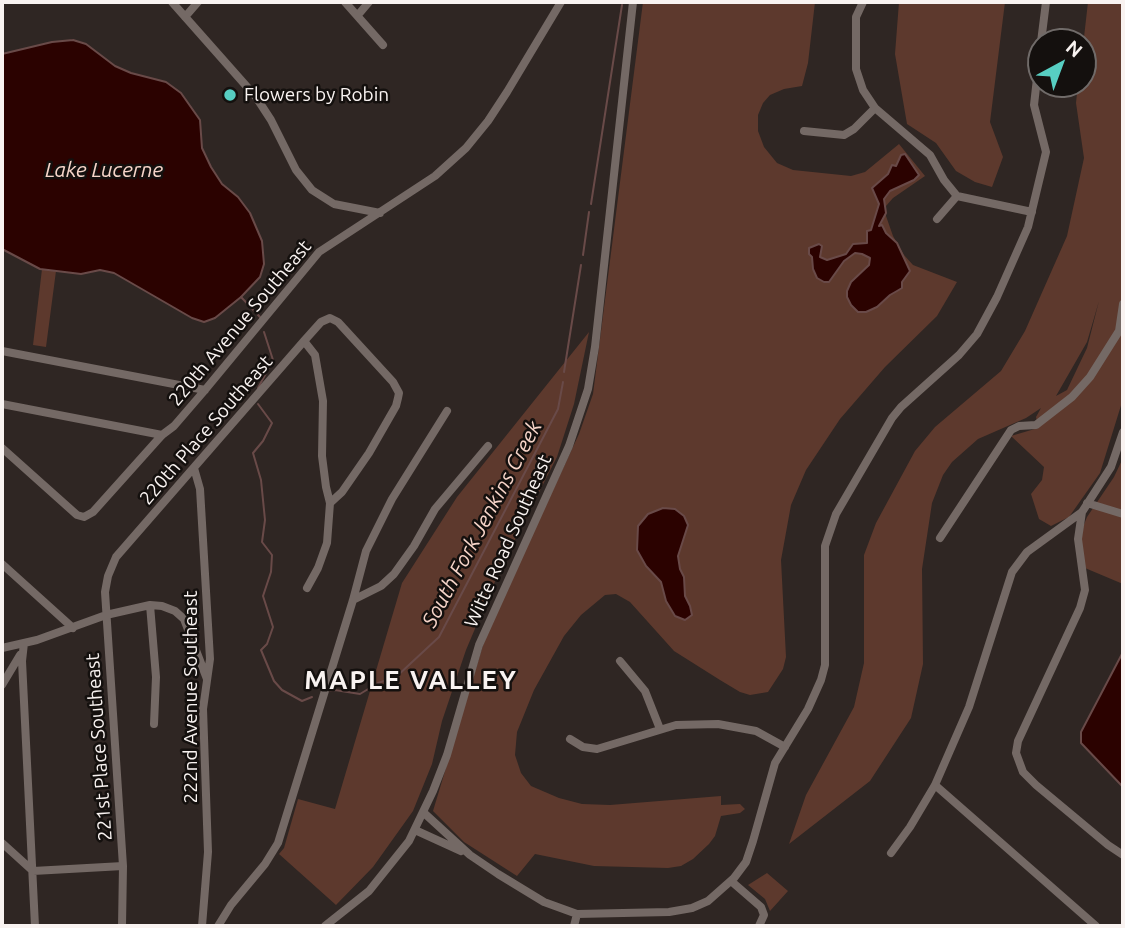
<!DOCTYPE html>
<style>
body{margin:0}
#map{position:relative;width:1125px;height:928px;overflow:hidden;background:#2f2623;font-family:Ubuntu,sans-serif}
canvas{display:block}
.frame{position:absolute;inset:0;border:4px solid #f9f3f1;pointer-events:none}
.north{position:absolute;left:1027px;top:28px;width:70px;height:70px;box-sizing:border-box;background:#14100e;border:2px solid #706b69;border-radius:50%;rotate:41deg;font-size:19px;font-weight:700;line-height:28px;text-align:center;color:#f9f3f1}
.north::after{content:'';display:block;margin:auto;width:24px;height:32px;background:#57cec2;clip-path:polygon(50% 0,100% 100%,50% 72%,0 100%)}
</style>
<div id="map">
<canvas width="1125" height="928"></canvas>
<div class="frame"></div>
<div class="north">N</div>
</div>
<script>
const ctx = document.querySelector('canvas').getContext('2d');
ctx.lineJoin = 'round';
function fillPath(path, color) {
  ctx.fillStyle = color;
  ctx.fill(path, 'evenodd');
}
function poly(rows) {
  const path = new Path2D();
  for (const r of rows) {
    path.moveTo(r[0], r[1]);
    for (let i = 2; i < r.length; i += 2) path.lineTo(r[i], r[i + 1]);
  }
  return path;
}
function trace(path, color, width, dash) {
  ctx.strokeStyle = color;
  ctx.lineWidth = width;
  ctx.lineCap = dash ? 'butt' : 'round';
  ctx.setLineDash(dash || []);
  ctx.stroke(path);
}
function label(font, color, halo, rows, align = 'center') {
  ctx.font = font + ' Ubuntu,sans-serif';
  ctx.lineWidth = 5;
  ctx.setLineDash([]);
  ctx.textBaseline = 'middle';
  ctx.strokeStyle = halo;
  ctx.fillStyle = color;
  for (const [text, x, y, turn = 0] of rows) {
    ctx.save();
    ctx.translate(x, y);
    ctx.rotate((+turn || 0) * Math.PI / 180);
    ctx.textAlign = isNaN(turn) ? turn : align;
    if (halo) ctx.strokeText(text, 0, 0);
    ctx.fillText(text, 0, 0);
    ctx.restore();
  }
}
const green = poly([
 [643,2,815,2,808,63,802,86,784,89,770,95,763,103,758,115,758,131,764,147,777,163,793,170,851,176,865,172,899,144,925,176,893,198,886,206,886,216,893,236,904,255,913,265,957,282,937,316,885,367,840,419,806,470,791,505,781,560,786,657,783,669,768,692,750,695,740,692,720,680,674,651,630,602,616,594,605,595,581,615,564,636,534,690,517,732,515,755,521,773,531,786,559,798,582,804,610,805,721,796,721,805,740,804,745,809,740,813,721,816,715,836,709,844,693,859,681,866,668,868,594,866,535,854,517,876,464,842,433,811,483,645,496,612,579,434,593,394],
 [899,2,1005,2,990,122,1003,157,992,187,975,182,956,171,936,143,907,124,895,54],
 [1088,2,1123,2,1123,399,1100,473,1069,517,1051,526,1039,519,1031,494,1042,480,1044,467,1011,436,1038,428,1036,417,1041,408,1026,418,978,439,952,462,943,475,932,503,922,569,923,664,911,718,870,781,789,844,806,795,854,707,864,663,864,555,876,523,915,451,935,427,1001,371,1025,331,1067,236,1084,158,1076,103,1078,84,1083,84,1083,46],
 [1099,301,1087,348,1067,390,1056,396,1087,342],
 [42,269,56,271,46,347,33,345],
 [589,332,574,404,557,457,502,565,466,650,442,721,432,764,413,811,373,867,336,905,279,854,284,848,298,799,335,809,402,583,457,497],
 [1123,458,1123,584,1085,568,1081,543,1083,527,1087,517,1114,477],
 [767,873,788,891,770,911,765,899,748,885]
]);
const water = poly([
 [73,40,86,44,115,66,131,73,166,82,181,93,200,120,202,148,211,167,222,184,238,197,250,213,262,241,264,264,260,277,241,297,215,318,204,322,192,318,114,273,100,270,81,274,40,269,2,249,2,54,52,42,73,40],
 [905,154,919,175,914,180,890,191,884,199,886,213,879,226,882,225,886,233,897,243,910,271,902,282,902,288,897,291,890,295,877,307,866,312,858,312,851,305,847,297,847,291,851,282,869,265,870,258,862,254,855,253,844,261,829,282,824,282,817,278,813,269,812,257,809,254,809,248,819,244,822,246,820,257,827,260,846,254,853,244,867,243,867,231,871,230,879,204,872,188,888,174,892,165,896,166,901,155,905,154],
 [663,508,675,509,684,516,688,525,678,556,680,569,684,577,685,596,690,606,692,615,685,620,675,616,666,601,661,582,646,566,637,550,638,526,648,514,663,508],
 [1123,652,1123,787,1081,743,1081,732,1123,652]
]);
const stream = poly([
 [591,204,622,5],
 [583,255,589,212],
 [241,297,260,317],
 [564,372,581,265],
 [258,388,273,360,264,332],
 [258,404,272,423,263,441,253,453,261,480,265,520,262,542,272,555,271,572,263,596,273,627,267,644,261,650,274,681,282,690,302,701,312,697],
 [330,691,335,690,360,694,378,683,396,677,439,637,558,409,563,382]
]);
const minor = poly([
 [172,2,256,97,271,120,296,170,312,190,334,204,380,213],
 [345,2,383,45],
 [863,2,856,17,856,69,863,90,875,108,930,155,944,180,957,196,1032,212],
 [358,15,369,2],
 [185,17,198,2],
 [1041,42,1046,2],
 [804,131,844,135,854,129,875,108],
 [937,219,957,196],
 [304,341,315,355,323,401,322,456,326,487,330,503],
 [2,351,205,390],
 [2,404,162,435],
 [1123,432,1111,467,1082,512,1078,539,1085,590,1080,608,1018,741,1016,753,1023,772,1036,785,1108,845,1123,855],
 [2,448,77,515,84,517,93,512,162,435,174,426,205,390,319,252,435,176,466,148,488,121,507,92,561,2],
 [194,468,200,489,210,659,203,709,208,852,202,926],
 [1087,503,1123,514],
 [940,538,1011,430,1019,426,1036,425,1072,397,1090,377,1119,331,1123,304],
 [2,564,73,628],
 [353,600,381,586,394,574,414,546,435,509,488,446],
 [150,605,156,677,154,724],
 [24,643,22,661,35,926],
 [2,648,37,640,106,615,150,605,162,606,175,611,184,619,207,679],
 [620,661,645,691,660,729],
 [2,685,20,655],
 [570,739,583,747,597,749,676,725,718,724,756,731,785,747],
 [935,785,1096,926],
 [423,812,470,855,498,874,544,902,577,914,669,912,692,908,708,901,734,878,746,862,753,841,775,763,808,709,821,680,825,665,825,546,836,514,892,418,901,407,959,355,977,334,997,297,1028,227,1046,152,1034,105,1041,43],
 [415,830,461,851],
 [2,843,33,871,123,866],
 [891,853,910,827,935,785,969,707,1012,572,1027,552,1082,512],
 [731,881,761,907,764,915,759,926],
 [122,926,123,866,105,592,108,576,116,557,304,341,321,322,330,318,338,322,393,382,399,393,398,398,396,406,369,453,342,492,330,503,327,543,318,568,307,588],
 [218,926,231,905,265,864,278,843,353,600,366,551,392,499,447,411],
 [325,926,369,891,409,841,433,791,447,755,479,645,569,446,588,389,595,347,633,2],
 [574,926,577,914]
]);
const markers = [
 [230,95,7,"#57cec2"]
];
const poiNames = [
 ["Flowers by Robin",244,95]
];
const streetNames = [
 ["220th Avenue Southeast",240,323,-50],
 ["220th Place Southeast",206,430,-49],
 ["Witte Road Southeast",508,541,-66],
 ["222nd Avenue Southeast",191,697,-90],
 ["221st Place Southeast",99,747,-94]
];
const waterNames = [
 ["Lake Lucerne",104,170],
 ["South Fork Jenkins Creek",482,524,-62]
];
const districtNames = [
 ["MAPLE VALLEY",411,680]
];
fillPath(green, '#5d392d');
fillPath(water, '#2b0200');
trace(water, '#694a48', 2);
trace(stream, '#694a48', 2);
trace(minor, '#746965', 8);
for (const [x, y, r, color] of markers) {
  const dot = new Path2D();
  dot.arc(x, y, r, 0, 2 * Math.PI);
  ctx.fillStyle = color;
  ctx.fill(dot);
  trace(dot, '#14100e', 2.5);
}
label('19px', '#f9f3f1', '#14100e', poiNames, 'left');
label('19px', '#f9f3f1', '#14100e', streetNames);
label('italic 21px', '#f7d5c9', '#14100e', waterNames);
ctx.letterSpacing = '2px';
label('bold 26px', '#f9f3f1', '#14100e', districtNames);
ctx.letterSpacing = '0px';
</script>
